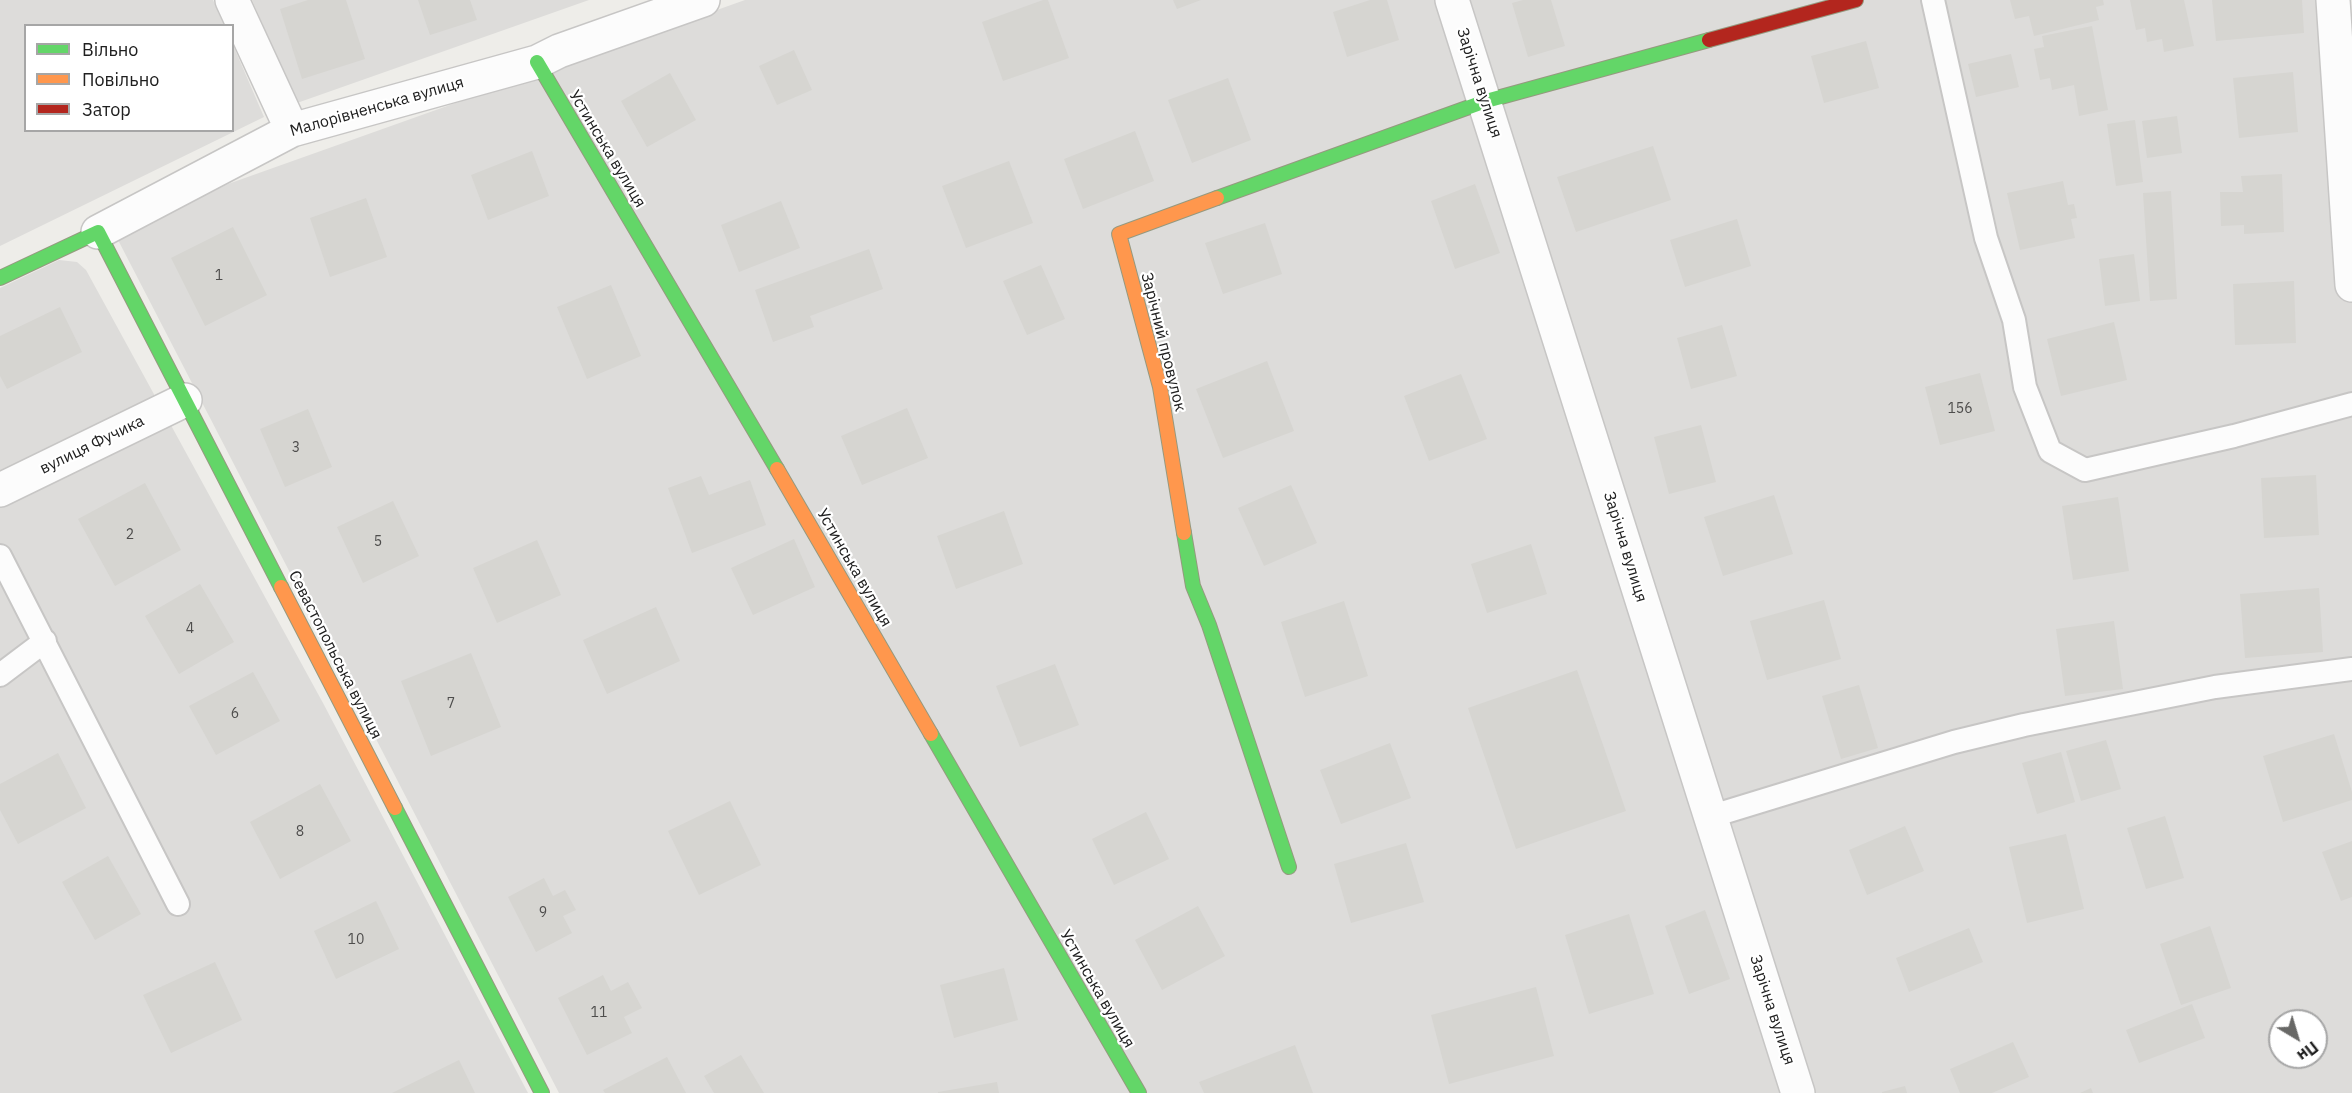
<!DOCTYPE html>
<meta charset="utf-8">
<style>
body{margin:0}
#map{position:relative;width:2352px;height:1093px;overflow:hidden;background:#eeede9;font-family:"IBM Plex Sans",sans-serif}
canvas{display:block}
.legend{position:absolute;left:24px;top:24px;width:210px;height:108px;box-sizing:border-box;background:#fff;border:2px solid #a6a6a6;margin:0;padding:8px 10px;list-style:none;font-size:18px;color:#202020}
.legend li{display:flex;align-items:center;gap:12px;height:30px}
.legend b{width:30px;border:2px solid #a6a6a6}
.north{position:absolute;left:2268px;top:1009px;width:60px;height:60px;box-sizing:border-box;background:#fff;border:2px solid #a6a6a6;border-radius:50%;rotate:142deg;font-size:16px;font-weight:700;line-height:24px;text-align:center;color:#202020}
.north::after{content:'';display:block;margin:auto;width:21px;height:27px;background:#686866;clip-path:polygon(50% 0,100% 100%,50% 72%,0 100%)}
</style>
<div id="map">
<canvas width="2352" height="1093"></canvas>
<ul class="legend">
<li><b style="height:8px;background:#63d668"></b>Вільно</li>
<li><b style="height:8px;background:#ff974d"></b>Повільно</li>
<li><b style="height:8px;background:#b3261e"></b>Затор</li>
</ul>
<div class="north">Пн</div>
</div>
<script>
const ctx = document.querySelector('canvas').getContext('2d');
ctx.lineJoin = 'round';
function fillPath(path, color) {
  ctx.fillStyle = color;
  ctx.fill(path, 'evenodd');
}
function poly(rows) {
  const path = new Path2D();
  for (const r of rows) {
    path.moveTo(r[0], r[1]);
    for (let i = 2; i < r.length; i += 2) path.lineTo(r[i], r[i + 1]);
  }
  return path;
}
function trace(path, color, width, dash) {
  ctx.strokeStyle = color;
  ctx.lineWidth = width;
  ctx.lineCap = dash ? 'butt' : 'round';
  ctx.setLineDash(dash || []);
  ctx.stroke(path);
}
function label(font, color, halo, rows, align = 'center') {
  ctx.font = font + ' "IBM Plex Sans",sans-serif';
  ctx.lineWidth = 4.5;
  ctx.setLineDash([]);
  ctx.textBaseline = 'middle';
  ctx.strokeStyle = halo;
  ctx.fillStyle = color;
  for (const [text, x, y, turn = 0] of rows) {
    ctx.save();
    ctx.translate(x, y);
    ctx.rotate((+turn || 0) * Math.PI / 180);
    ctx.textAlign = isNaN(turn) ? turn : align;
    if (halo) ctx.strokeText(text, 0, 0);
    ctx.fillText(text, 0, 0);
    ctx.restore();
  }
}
const residential = poly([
 [0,0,213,0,224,25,26,26,26,130,232,130,233,45,264,117,0,246],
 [252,0,589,0,297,103],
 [745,0,2349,0,2352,35,2352,1093,559,1093,117,238,228,184],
 [2280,1021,2316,1021,2316,1057,2280,1057],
 [59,260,77,262,86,270,323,703,528,1093,0,1093,0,288]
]);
const building = poly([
 [308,0,346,0,365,59,302,79,280,9],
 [418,0,470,0,477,20,430,35],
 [1043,0,1048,0,1069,58,1003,81,982,22],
 [1173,0,1201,0,1177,9],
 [1370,0,1387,0,1399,40,1347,57,1333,12],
 [1523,0,1551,0,1565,46,1528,57,1512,3],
 [2010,0,2103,0,2104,5,2096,7,2099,20,2034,36,2029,16,2015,19],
 [2130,0,2184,0,2194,46,2164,52,2162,39,2147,42,2145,28,2136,30],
 [2212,0,2302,0,2304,33,2216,41],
 [2092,26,2108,110,2079,116,2074,85,2052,90,2050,78,2040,80,2034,49,2044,47,2042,36],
 [1866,41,1879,88,1824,103,1811,56],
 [794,50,812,90,777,105,759,66],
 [2011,54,2019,87,1976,97,1968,64],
 [2293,72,2298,132,2239,138,2233,78],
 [670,73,696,120,647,147,621,101],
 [1228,78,1251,140,1192,163,1168,100],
 [2177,116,2182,153,2147,158,2142,121],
 [2135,120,2143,182,2116,186,2107,124],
 [1135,131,1154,181,1083,209,1064,159],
 [1653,146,1671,200,1576,232,1557,177],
 [532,151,549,196,488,220,471,175],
 [1009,161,1033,223,966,248,942,186],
 [2282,174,2284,232,2244,234,2244,225,2221,226,2220,192,2243,192,2241,176],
 [2063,181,2068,205,2074,204,2077,218,2071,219,2075,238,2020,250,2007,193],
 [1475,184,1500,253,1455,269,1431,201],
 [2171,191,2177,299,2150,301,2143,193],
 [366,198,387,257,330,277,310,218],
 [781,201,800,248,739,272,721,225],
 [1737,219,1751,266,1685,287,1670,240],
 [1265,223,1282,274,1223,294,1205,243],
 [233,227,267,295,205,326,171,258],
 [869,249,883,289,810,316,814,327,773,342,755,290],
 [2134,254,2140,301,2105,306,2099,259],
 [1041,265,1065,319,1027,335,1003,281],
 [2294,281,2296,343,2235,345,2233,284],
 [611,285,641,356,587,379,557,307],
 [60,307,82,352,7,389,0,376,0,336],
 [2114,322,2127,380,2061,396,2047,339],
 [1722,325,1737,376,1691,389,1677,338],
 [1267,361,1294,431,1223,458,1196,389],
 [1980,373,1995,431,1940,445,1925,387],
 [1461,374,1487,439,1429,461,1404,396],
 [907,408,928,458,862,485,841,436],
 [308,409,332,467,285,487,260,429],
 [1701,425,1716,482,1669,494,1654,437],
 [2316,475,2319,535,2264,538,2261,478],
 [701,476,709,495,750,480,766,525,692,553,668,488],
 [145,483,181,550,115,586,78,519],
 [1291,485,1317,543,1264,566,1238,508],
 [1774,495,1793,554,1723,576,1704,517],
 [2118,497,2129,571,2073,580,2062,506],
 [393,501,419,556,363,583,337,527],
 [1004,511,1023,564,956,589,937,536],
 [794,539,815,587,753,615,731,568],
 [537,540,561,595,497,623,473,568],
 [1531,544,1547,594,1487,613,1471,564],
 [200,584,234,642,179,674,145,616],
 [2319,588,2323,652,2245,658,2240,594],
 [1824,600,1841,659,1767,680,1750,621],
 [1344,601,1368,676,1305,697,1281,622],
 [656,607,680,661,607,694,583,640],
 [2114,621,2123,689,2065,696,2056,629],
 [471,653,501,727,431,756,401,681],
 [1055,664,1079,725,1020,747,996,686],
 [1577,670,1626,811,1516,849,1468,708],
 [253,672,280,721,216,755,189,706],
 [1859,685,1878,748,1841,759,1822,696],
 [2334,734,2352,792,2352,800,2283,822,2263,756],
 [2106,740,2121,789,2081,801,2066,751],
 [1390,743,1411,798,1341,824,1320,770],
 [2061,752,2075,802,2037,814,2022,763],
 [58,753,86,808,18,844,0,810,0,784],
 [320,784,351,841,280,879,250,822],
 [730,801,761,865,699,895,668,831],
 [1146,812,1169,859,1114,885,1092,839],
 [2165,816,2184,878,2146,889,2127,828],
 [1905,826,1924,871,1867,895,1849,850],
 [2066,834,2084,909,2027,923,2009,847],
 [2352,841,2352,897,2341,901,2322,852],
 [1406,843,1424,902,1351,923,1334,864],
 [108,856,141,914,95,940,62,882],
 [544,878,553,896,565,890,576,910,563,916,572,933,536,952,508,897],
 [376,901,399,949,336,979,314,931],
 [1198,906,1225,956,1162,990,1135,940],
 [1705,910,1730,979,1689,994,1665,926],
 [1629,914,1654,994,1589,1014,1565,935],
 [2210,926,2231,988,2181,1005,2160,944],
 [1969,928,1983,962,1909,992,1896,958],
 [215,962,242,1020,171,1053,143,995],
 [1004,968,1018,1020,954,1038,940,985],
 [603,975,611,991,628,982,642,1008,624,1017,632,1033,587,1055,558,998],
 [1536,987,1554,1056,1449,1084,1431,1015],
 [2192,1004,2205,1038,2139,1063,2126,1030],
 [2013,1042,2029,1077,1992,1093,1960,1093,1950,1069],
 [1295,1045,1313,1093,1204,1093,1199,1082],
 [741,1055,764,1093,714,1093,704,1076],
 [667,1057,686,1093,605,1093,603,1090],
 [459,1060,475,1093,392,1093],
 [997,1082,999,1093,938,1093,938,1092],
 [1905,1086,1907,1093,1882,1093,1882,1092],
 [2091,1088,2093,1093,2080,1093]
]);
const lane = poly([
 [1933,0,1986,238,2014,320,2025,387,2050,451,2085,470,2234,436,2352,404],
 [0,556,178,904],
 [0,675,45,641],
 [1709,817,1954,742,2024,725,2215,687,2352,669]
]);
const street = poly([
 [232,0,292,130],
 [1452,0,1798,1093],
 [2333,0,2352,285],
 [98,232,292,130,537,62,559,51,703,0],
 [0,490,185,400]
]);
const fast = poly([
 [537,62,777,469],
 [1217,198,1486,101,1709,40],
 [0,278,98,232,281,587],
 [1184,533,1193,586,1209,625,1289,867],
 [931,734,1139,1093],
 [395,808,542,1093]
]);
const slow = poly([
 [777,469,931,734],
 [1184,533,1160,387,1119,234,1217,198],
 [281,587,395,808]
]);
const jam = poly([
 [1709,40,1856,0]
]);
const numberNames = [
 ["1",219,276],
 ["156",1960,409],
 ["3",296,448],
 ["2",130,535],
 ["5",378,542],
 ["4",190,629],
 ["7",451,704],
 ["6",235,714],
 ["8",300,832],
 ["9",543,913],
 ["10",356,940],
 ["11",599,1013]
];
const streetNames = [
 ["Зарічна вулиця",1479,83,72],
 ["Малорівненська вулиця",377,107,-16],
 ["Устинська вулиця",607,149,59],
 ["Зарічний провулок",1163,342,76],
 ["вулиця Фучика",92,445,-26],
 ["Зарічна вулиця",1625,547,73],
 ["Устинська вулиця",854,568,60],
 ["Севастопольська вулиця",335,655,63],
 ["Устинська вулиця",1097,989,60],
 ["Зарічна вулиця",1772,1010,72]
];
fillPath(residential, '#dddcda');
fillPath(building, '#d6d5d1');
trace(lane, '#c7c6c5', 26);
trace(street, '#c7c6c5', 36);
trace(fast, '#95997f', 16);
trace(slow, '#95997f', 16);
trace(jam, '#95997f', 16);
trace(lane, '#fcfcfc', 22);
trace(street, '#fcfcfc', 33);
trace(fast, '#63d668', 14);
trace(slow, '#ff974d', 14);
trace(jam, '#b3261e', 14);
label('14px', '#4e4d4c', null, numberNames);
label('16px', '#202020', '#fff', streetNames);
</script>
